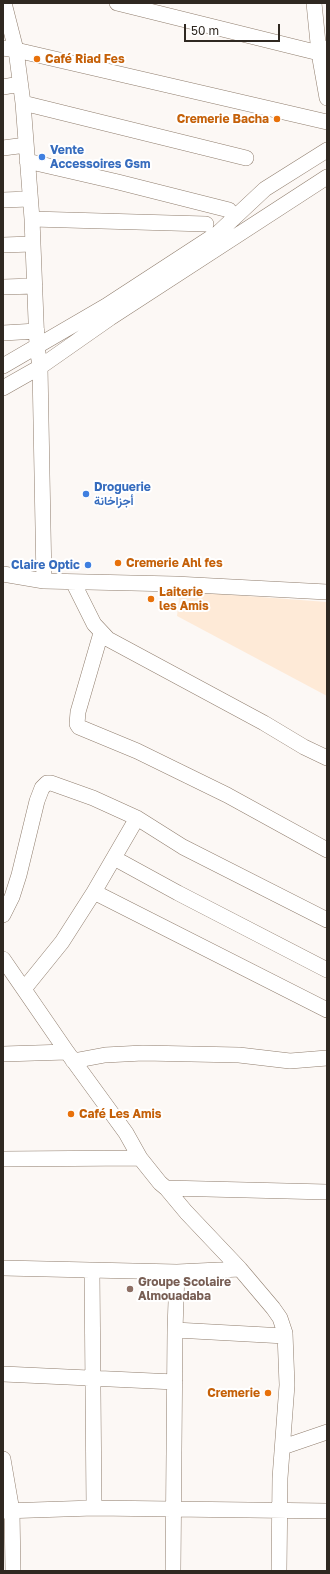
<!DOCTYPE html>
<meta charset="utf-8">
<style>
body{margin:0}
#map{position:relative;width:330px;height:1574px;overflow:hidden;background:#fcf8f5;font-family:"Golos Text",sans-serif}
canvas{display:block}
.frame{position:absolute;inset:0;border:4px solid #2f2821;pointer-events:none}
.scale{position:absolute;left:184px;top:24px;width:96px;height:18px;box-sizing:border-box;border:2px solid #2f2821;border-top:0;padding-left:5px;font-size:12px;line-height:14px;white-space:nowrap;color:#2f2821;-webkit-text-stroke:3px #fff;paint-order:stroke}
</style>
<div id="map">
<canvas width="330" height="1574"></canvas>
<div class="frame"></div>
<div class="scale">50 m</div>
</div>
<script>
const ctx = document.querySelector('canvas').getContext('2d');
ctx.lineJoin = 'round';
function fillPath(path, color) {
  ctx.fillStyle = color;
  ctx.fill(path, 'evenodd');
}
function poly(rows) {
  const path = new Path2D();
  for (const r of rows) {
    path.moveTo(r[0], r[1]);
    for (let i = 2; i < r.length; i += 2) path.lineTo(r[i], r[i + 1]);
  }
  return path;
}
function trace(path, color, width, dash) {
  ctx.strokeStyle = color;
  ctx.lineWidth = width;
  ctx.lineCap = dash ? 'butt' : 'round';
  ctx.setLineDash(dash || []);
  ctx.stroke(path);
}
function label(font, color, halo, rows, align = 'center') {
  ctx.font = font + ' "Golos Text",Vazirmatn,sans-serif';
  ctx.lineWidth = 4;
  ctx.setLineDash([]);
  ctx.textBaseline = 'middle';
  ctx.strokeStyle = halo;
  ctx.fillStyle = color;
  for (const [text, x, y, turn = 0] of rows) {
    ctx.save();
    ctx.translate(x, y);
    ctx.rotate((+turn || 0) * Math.PI / 180);
    ctx.textAlign = isNaN(turn) ? turn : align;
    if (halo) ctx.strokeText(text, 0, 0);
    ctx.fillText(text, 0, 0);
    ctx.restore();
  }
}
const built = poly([
 [180,591,327,602,327,696,177,616]
]);
const minor = poly([
 [4,3,16,50,23,103,32,219,37,346,40,367,44,581],
 [117,3,319,53,327,48],
 [314,3,319,53,327,98],
 [3,48,16,50,327,122],
 [3,87,20,84],
 [23,103,246,158],
 [3,148,26,145],
 [27,161,118,182,229,210],
 [3,200,29,199],
 [32,219,206,224],
 [3,245,32,244],
 [3,287,35,286],
 [3,333,37,331],
 [3,366,106,306,218,233,265,189,327,150],
 [3,388,40,367,110,318,327,177],
 [3,574,44,581,175,584,327,592],
 [73,582,94,624,108,639,264,723,304,747,327,758],
 [101,633,78,712,77,724,79,727,137,751,227,795,327,850],
 [114,858,178,893,327,970],
 [94,892,137,818,183,847,327,920],
 [3,915,12,897,19,875,37,801,42,788,47,783,51,783,93,798,137,818],
 [3,959,67,1052,126,1133,140,1158,160,1183,166,1188,186,1212,240,1269,273,1308,280,1318,285,1333,287,1385,280,1478,279,1571],
 [24,989,62,942,94,892,327,1010],
 [3,1054,67,1052],
 [73,1061,105,1055,143,1053,239,1055,290,1061,327,1058],
 [3,1159,140,1158],
 [166,1188,327,1192],
 [3,1268,177,1272,240,1269],
 [92,1271,94,1508],
 [175,1330,285,1336],
 [3,1374,175,1382],
 [283,1447,327,1432],
 [3,1459,12,1511,13,1571],
 [3,1511,94,1508,327,1511],
 [173,1571,175,1330,177,1272]
]);
const markers = [
 [37,59,4,"#e8710a"],
 [277,119,4,"#e8710a"],
 [42,157,4,"#3f7fe0"],
 [86,494,4,"#3f7fe0"],
 [118,563,4,"#e8710a"],
 [88,565,4,"#3f7fe0"],
 [151,599,4,"#e8710a"],
 [71,1114,4,"#e8710a"],
 [130,1289,4,"#8d6e63"],
 [268,1393,4,"#e8710a"]
];
const foodNames = [
 ["Café Riad Fes",45,59],
 ["Cremerie Bacha",269,119,"right"],
 ["Cremerie Ahl fes",126,563],
 ["Laiterie",159,592],
 ["les Amis",159,606],
 ["Café Les Amis",79,1114],
 ["Cremerie",260,1393,"right"]
];
const shopNames = [
 ["Vente",50,150],
 ["Accessoires Gsm",50,164],
 ["Droguerie",94,487],
 ["أجزاخانة",94,501],
 ["Claire Optic",80,565,"right"]
];
const educationNames = [
 ["Groupe Scolaire",138,1282],
 ["Almouadaba",138,1296]
];
fillPath(built, '#feead7');
trace(minor, '#907e6e', 16);
trace(minor, '#fff', 15);
for (const [x, y, r, color] of markers) {
  const dot = new Path2D();
  dot.arc(x, y, r, 0, 2 * Math.PI);
  ctx.fillStyle = color;
  ctx.fill(dot);
  trace(dot, '#fff', 1.5);
}
label('bold 12px', '#c56008', '#fff', foodNames, 'left');
label('bold 12px', '#366cbe', '#fff', shopNames, 'left');
label('bold 12px', '#785e54', '#fff', educationNames, 'left');
</script>
